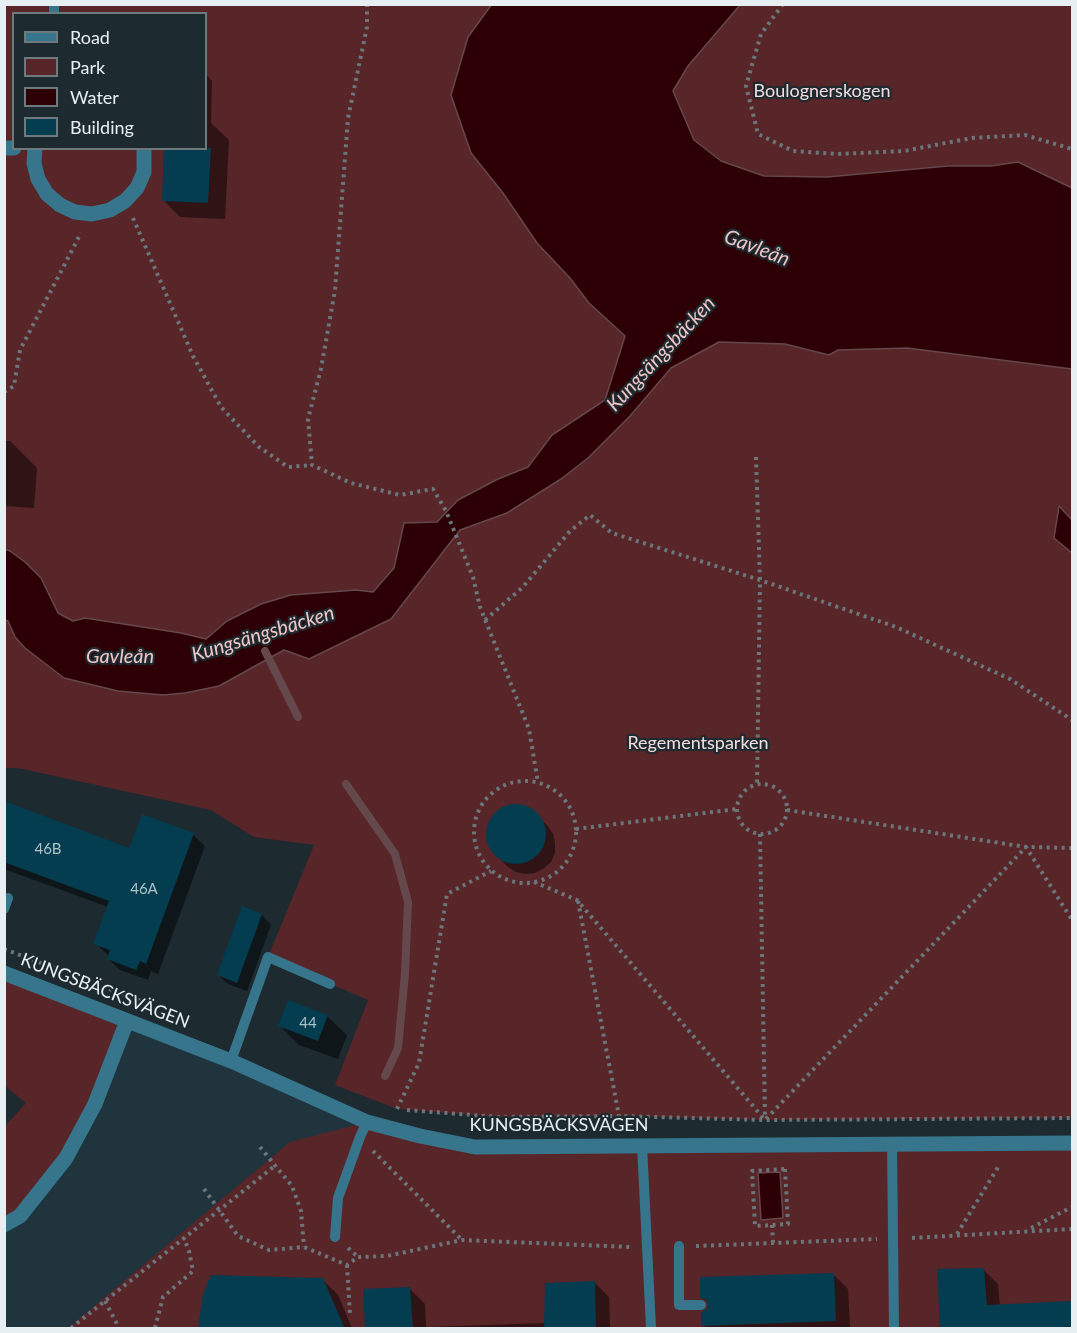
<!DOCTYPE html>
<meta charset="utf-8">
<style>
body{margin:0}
#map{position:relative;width:1077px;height:1333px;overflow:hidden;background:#1d2a2f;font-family:Lato,sans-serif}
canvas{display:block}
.frame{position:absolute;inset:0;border:6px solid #e7eff2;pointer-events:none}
.legend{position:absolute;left:12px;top:12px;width:195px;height:138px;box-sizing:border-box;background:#1d2a2f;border:2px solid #6e797d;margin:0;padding:8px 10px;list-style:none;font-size:18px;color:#e7eff2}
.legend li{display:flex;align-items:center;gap:12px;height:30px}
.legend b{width:30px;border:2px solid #6e797d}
</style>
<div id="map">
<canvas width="1077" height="1333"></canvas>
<div class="frame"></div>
<ul class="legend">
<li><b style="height:8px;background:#36758b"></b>Road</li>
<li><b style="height:16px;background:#582529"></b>Park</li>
<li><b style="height:16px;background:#2d0005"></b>Water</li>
<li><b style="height:16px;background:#033d4f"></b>Building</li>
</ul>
</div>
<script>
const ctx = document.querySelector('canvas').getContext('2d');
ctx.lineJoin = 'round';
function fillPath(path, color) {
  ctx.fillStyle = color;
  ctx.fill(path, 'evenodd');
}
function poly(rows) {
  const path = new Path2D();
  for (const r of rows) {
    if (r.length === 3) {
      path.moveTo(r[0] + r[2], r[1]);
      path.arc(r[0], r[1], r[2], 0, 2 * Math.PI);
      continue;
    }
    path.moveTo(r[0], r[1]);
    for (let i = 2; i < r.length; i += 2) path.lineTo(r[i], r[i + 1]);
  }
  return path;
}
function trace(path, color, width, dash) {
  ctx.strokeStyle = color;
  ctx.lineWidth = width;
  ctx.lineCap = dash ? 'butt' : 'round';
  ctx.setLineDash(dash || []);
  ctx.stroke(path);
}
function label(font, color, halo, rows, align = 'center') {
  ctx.font = font + ' Lato,sans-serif';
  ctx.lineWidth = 4.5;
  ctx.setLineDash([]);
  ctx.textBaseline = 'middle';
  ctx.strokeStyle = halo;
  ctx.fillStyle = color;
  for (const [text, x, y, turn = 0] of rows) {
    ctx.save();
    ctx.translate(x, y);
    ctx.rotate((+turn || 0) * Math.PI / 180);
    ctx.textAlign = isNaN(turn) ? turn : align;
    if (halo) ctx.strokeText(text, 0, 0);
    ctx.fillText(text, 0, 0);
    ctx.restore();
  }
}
const built = poly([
 [127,1021,478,1172,1072,1328,5,1328,5,1225]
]);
const green = poly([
 [4,5,492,5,468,37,471,153,503,193,537,243,570,278,589,303,650,360,671,368,719,342,785,344,829,355,838,350,907,348,1072,369,1072,520,1060,507,1054,538,1072,553,1072,1118,765,1120,619,1116,498,1117,397,1109,335,1085,368,1000,268,957,314,845,254,837,211,810,18,768,5,768],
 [14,14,206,14,206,148,14,148],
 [740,5,1072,5,1072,188,1018,162,991,166,948,166,827,177,764,176,721,161,694,140,673,91,688,66],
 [5,976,127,1021,66,1158,5,1225,5,1126,26,1103,5,1086],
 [367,1122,475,1147,1072,1138,1072,1328,68,1328,290,1142]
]);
const water = poly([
 [492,4,740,5,688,66,673,91,694,140,721,161,764,176,827,177,948,166,991,166,1018,162,1072,188,1072,369,907,348,838,350,829,355,785,344,719,342,671,368,630,416,588,458,561,479,507,513,460,530,391,619,309,659,284,650,219,686,185,693,163,695,118,691,64,678,25,648,15,637,8,621,5,620,5,549,10,551,25,562,41,578,58,613,73,621,85,618,181,633,206,639,227,621,261,604,291,595,356,590,373,592,394,568,404,523,437,522,458,500,498,479,528,467,552,435,605,400,625,336,589,303,570,278,537,243,503,193,471,153,451,95,468,37,492,4],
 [1059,506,1072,520,1072,553,1054,538,1059,506],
 [780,1172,783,1218,761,1220,758,1173,780,1172]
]);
const shadow = poly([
 [206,74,212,81,211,123,229,140,225,219,180,217,163,200,206,148],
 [4,441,10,441,37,468,34,508,4,506],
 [4,803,130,850,142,816,193,835,205,846,158,974,151,971,148,980,120,970,108,959,109,956,95,943,108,907,4,869],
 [511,806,521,806,530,809,548,826,553,834,555,843,555,853,551,862,544,868,535,873,525,874,516,872,508,867,497,856,488,840,490,822,495,814],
 [243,908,262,915,271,925,247,991,228,984,218,975],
 [327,1016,347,1035,338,1059,299,1045,280,1026],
 [983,1269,998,1284,1000,1306,1072,1303,1072,1328,942,1328],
 [833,1274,848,1289,850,1328,706,1328,703,1325,710,1305,702,1297],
 [323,1280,338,1295,352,1328,200,1328],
 [594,1282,609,1297,610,1328,367,1328,410,1289,425,1304,426,1327,546,1323]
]);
const stream = poly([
 [265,651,298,717],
 [346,784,395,854,408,902,405,974,398,1048,385,1076]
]);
const building = poly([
 [164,148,211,148,208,203,162,201],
 [4,801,129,848,142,814,194,833,146,964,140,961,136,970,107,959,110,950,93,944,109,901,4,862],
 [516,834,30],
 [242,906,262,914,237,983,217,975],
 [288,1000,328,1015,318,1041,278,1026],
 [984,1268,987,1305,1072,1301,1072,1329,940,1329,937,1269],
 [834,1273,836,1321,701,1326,701,1312,707,1309,708,1304,705,1299,700,1298,700,1277],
 [211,1275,323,1278,345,1329,198,1329,203,1294],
 [595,1281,596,1329,544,1329,545,1283],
 [410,1287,413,1329,365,1329,363,1289]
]);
const path = poly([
 [367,4,367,27,348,118,335,290,321,369,308,419,312,465,351,483,400,495,433,489,446,511,473,577,480,607,529,729,538,783],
 [783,4,761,34,746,86,758,134,793,151,838,154,904,151,972,138,1025,135,1072,149],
 [133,218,193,356,221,407,259,447,288,467,312,465],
 [4,392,14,386,20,350,81,233],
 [756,457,760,580,757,784],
 [485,620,523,587,570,531,590,515,612,533,760,580,896,627,1010,679,1072,720],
 [525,832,51],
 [762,809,25],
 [787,810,1026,847,1072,848],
 [576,829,737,809],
 [760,834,765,1118],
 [534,882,577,900,765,1120,1026,847,1072,920],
 [578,901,619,1116],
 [4,949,139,1000,142,1005],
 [397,1109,419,1063,447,894,491,871],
 [407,1110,498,1117,619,1116,765,1120,1072,1118],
 [260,1147,292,1186,301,1211,304,1247],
 [373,1151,462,1240],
 [785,1169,788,1224,755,1226,752,1171,785,1169],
 [204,1189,238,1236,269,1250,304,1247,347,1265,358,1257,387,1256,462,1240,631,1247],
 [772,1225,773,1243],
 [1031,1228,1072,1207],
 [957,1234,1000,1164],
 [912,1238,1072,1229],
 [696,1246,877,1239],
 [348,1248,358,1257],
 [347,1265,350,1314],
 [105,1301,119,1328],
 [71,1328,276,1165],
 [155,1328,163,1297,193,1271,189,1251,184,1238]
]);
const service = poly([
 [54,4,54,14],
 [4,909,8,898],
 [231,1061,268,957,330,984],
 [892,1144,894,1328],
 [642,1145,651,1328],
 [335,1237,338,1198,360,1137,367,1122],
 [679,1246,679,1305,701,1305]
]);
const minor = poly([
 [4,148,14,148],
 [35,148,34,163,38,179,47,194,60,205,75,212,92,214,110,210,125,201,137,188,144,172,144,148],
 [4,1225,20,1216,66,1158,95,1104,127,1021]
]);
const tertiary = poly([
 [4,973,231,1061,367,1122,420,1136,475,1147,1072,1143]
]);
const numberNames = [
 ["46B",48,849],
 ["46A",144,889],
 ["44",308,1023]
];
const parkNames = [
 ["Boulognerskogen",822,91],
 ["Regementsparken",698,743]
];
const streetNames = [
 ["KUNGSBÄCKSVÄGEN",105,991,21],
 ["KUNGSBÄCKSVÄGEN",559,1125]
];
const waterNames = [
 ["Gavleån",757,248,21],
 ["Kungsängsbäcken",661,354,-47],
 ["Kungsängsbäcken",263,634,-17],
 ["Gavleån",120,657]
];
fillPath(built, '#1f343c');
fillPath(green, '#582529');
fillPath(water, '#2d0005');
trace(water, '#65484c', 1.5);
fillPath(shadow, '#0007');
trace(stream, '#65484c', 8);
fillPath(building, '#033d4f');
trace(path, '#6b767a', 4, [3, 4.5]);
trace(service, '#36758b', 10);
trace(minor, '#36758b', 15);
trace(tertiary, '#36758b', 15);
label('15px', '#aec2c9', null, numberNames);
label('18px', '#f5ddde', '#1d2a2f', parkNames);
label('18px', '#e7eff2', '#1d2a2f', streetNames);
label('italic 20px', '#f3c5c6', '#1d2a2f', waterNames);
</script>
